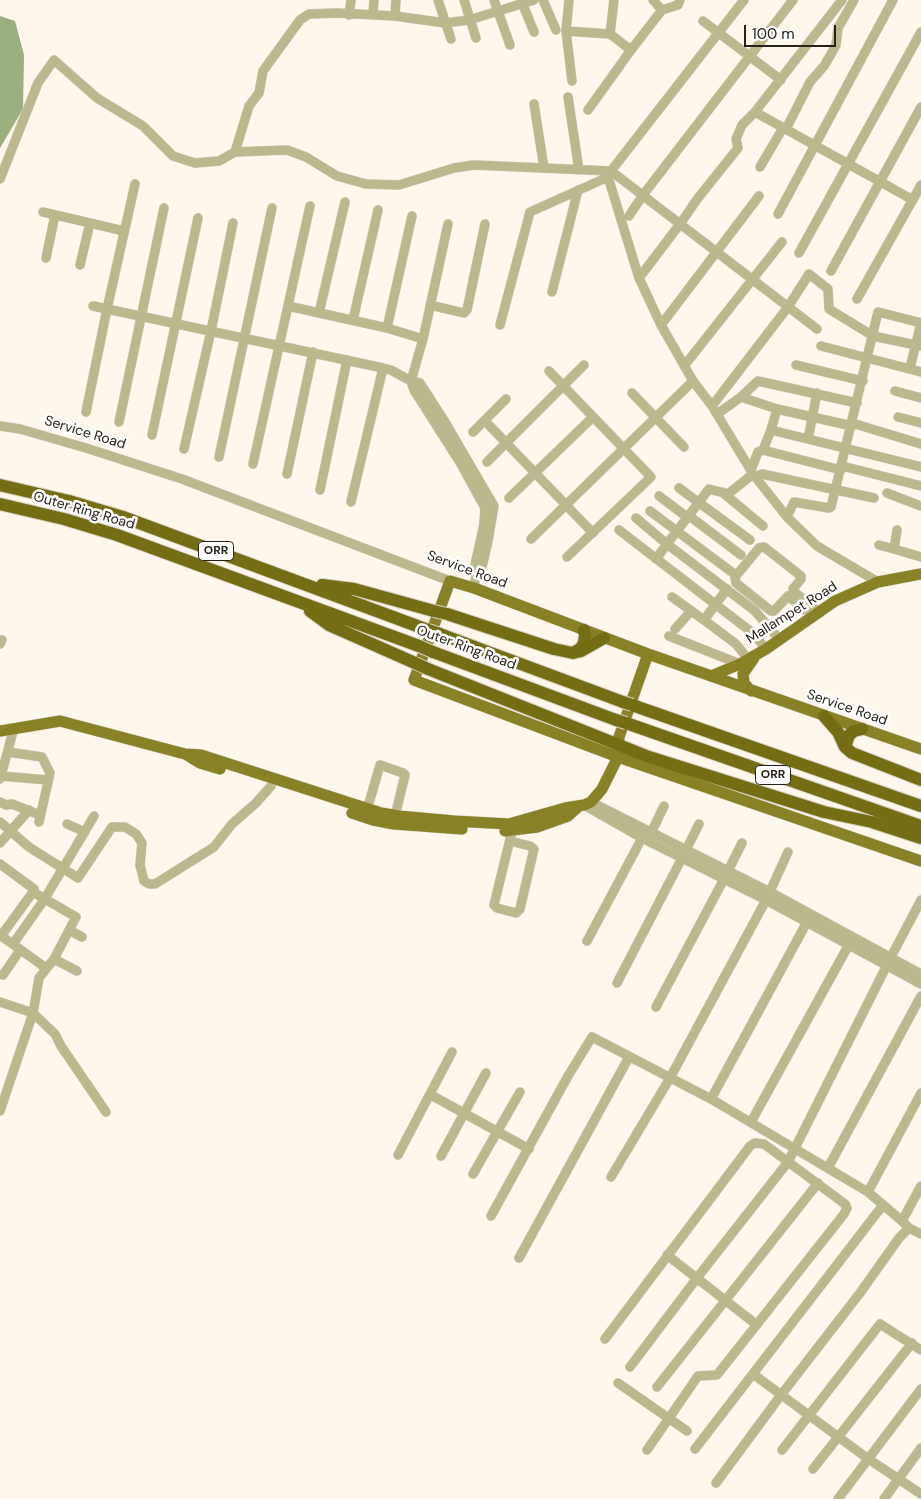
<!DOCTYPE html>
<style>
body{margin:0}
#map{position:relative;width:921px;height:1499px;overflow:hidden;background:#fdf7ec;font-family:"DM Sans",sans-serif}
canvas{display:block}
.scale{position:absolute;left:744px;top:25px;width:92px;height:22px;box-sizing:border-box;border:2px solid #282319;border-top:0;padding-left:6px;font-size:15px;line-height:18px;white-space:nowrap;color:#282319;-webkit-text-stroke:4px #fff;paint-order:stroke}
</style>
<div id="map">
<canvas width="921" height="1499"></canvas>
<div class="scale">100 m</div>
</div>
<script>
const ctx = document.querySelector('canvas').getContext('2d');
ctx.lineJoin = 'round';
function fillPath(path, color) {
  ctx.fillStyle = color;
  ctx.fill(path, 'evenodd');
}
function poly(rows) {
  const path = new Path2D();
  for (const r of rows) {
    path.moveTo(r[0], r[1]);
    for (let i = 2; i < r.length; i += 2) path.lineTo(r[i], r[i + 1]);
  }
  return path;
}
function trace(path, color, width, dash) {
  ctx.strokeStyle = color;
  ctx.lineWidth = width;
  ctx.lineCap = dash ? 'butt' : 'round';
  ctx.setLineDash(dash || []);
  ctx.stroke(path);
}
function label(font, color, halo, rows, align = 'center') {
  ctx.font = font + ' "DM Sans",sans-serif';
  ctx.lineWidth = 5;
  ctx.setLineDash([]);
  ctx.textBaseline = 'middle';
  ctx.strokeStyle = halo;
  ctx.fillStyle = color;
  for (const [text, x, y, turn = 0] of rows) {
    ctx.save();
    ctx.translate(x, y);
    ctx.rotate((+turn || 0) * Math.PI / 180);
    ctx.textAlign = isNaN(turn) ? turn : align;
    if (halo) ctx.strokeText(text, 0, 0);
    ctx.fillText(text, 0, 0);
    ctx.restore();
  }
}
const water = poly([
 [0,16,15,21,24,55,23,109,0,148]
]);
const minor = poly([
 [438,0,451,39],
 [464,0,476,38],
 [494,0,510,45],
 [521,0,534,32],
 [543,0,556,30],
 [569,0,566,31,572,81],
 [653,0,662,10],
 [744,0,611,171,608,177,639,278,661,325,693,381,712,406,753,474,787,517,817,546,878,582],
 [349,15,351,0],
 [373,15,374,0],
 [395,16,396,0],
 [703,21,781,80],
 [566,31,610,34,631,50],
 [610,34,614,0],
 [568,97,579,170],
 [534,104,544,168],
 [588,110,631,50,662,10,678,5,680,0],
 [755,112,913,200],
 [786,129,810,82,824,66,831,54,836,45,838,28,854,0],
 [235,152,249,106,259,93,263,71,300,20,309,14,337,13,395,16,445,23,469,20,534,0],
 [760,167,783,128],
 [0,179,38,83,54,60,97,98,143,126,173,156,195,163,219,161,235,152,287,150,306,157,337,176,366,184,399,185,454,168,474,165,611,171,817,329],
 [43,212,124,231],
 [778,214,893,0],
 [629,216,643,195,793,0],
 [448,224,423,339,411,381,414,390,461,464,485,508,484,524,475,565,477,570,474,588],
 [799,253,921,32],
 [46,258,55,215],
 [80,265,90,223],
 [831,271,921,107],
 [639,278,680,224,698,198,738,148,736,139,742,125,755,112,842,0],
 [552,292,578,190],
 [857,299,921,185],
 [430,305,464,313,467,310,485,224],
 [93,306,383,368,391,370,411,381,420,383,445,422,494,506],
 [288,306,387,328,423,339],
 [319,313,345,202],
 [353,320,378,210],
 [500,325,530,212,608,177],
 [661,325,759,196],
 [387,328,412,216],
 [821,346,921,372],
 [796,365,863,381],
 [684,366,782,242],
 [910,368,921,323],
 [549,371,651,477,567,557],
 [895,391,921,398],
 [632,393,684,447],
 [741,397,777,409,852,426],
 [712,406,788,307,809,274,828,289,829,309,873,336,921,346],
 [86,412,107,309,135,184],
 [717,414,741,397,758,381,857,403],
 [898,417,921,423],
 [485,421,593,533],
 [119,422,164,208],
 [852,423,921,444],
 [0,426,20,429,86,448,182,479,450,581],
 [771,430,921,467],
 [473,432,506,399],
 [152,435,198,218],
 [808,439,817,393],
 [184,449,211,331,233,223],
 [763,450,841,470],
 [219,457,272,208],
 [487,462,584,365],
 [253,464,310,206],
 [842,466,921,486],
 [751,470,758,452,763,450,771,430,777,409],
 [287,474,313,352],
 [755,477,762,474,874,498],
 [679,488,750,540],
 [320,490,347,360],
 [722,492,763,526],
 [887,493,921,506],
 [659,496,687,517],
 [509,498,593,417],
 [351,502,383,368],
 [650,511,733,573],
 [688,515,741,555],
 [787,517,794,502,829,508,831,507,878,312,921,323],
 [636,518,667,544,709,489,728,494,753,474],
 [619,530,754,634,766,649],
 [897,530,894,549,921,557],
 [531,539,693,381],
 [879,545,894,549],
 [656,559,667,544,755,611,779,639],
 [477,570,482,567,488,541,494,506,490,507],
 [727,589,704,620,736,644,748,659],
 [672,597,704,620],
 [813,616,788,596,774,611,771,611,736,583,735,577,759,548,764,547,801,576,801,579,793,589,793,591,819,612],
 [675,629,691,611],
 [669,636,740,664],
 [0,644,2,640],
 [8,752,42,757,50,773,39,822],
 [1,776,48,780],
 [0,779,14,728],
 [0,802,6,805,12,804,40,815],
 [591,802,770,892,921,974],
 [584,805,642,838,766,900,921,984],
 [367,810,380,765,403,773,405,775,395,816],
 [0,822,29,847,78,878,112,827,125,827,136,834,142,843,140,865,144,881,149,884,155,884,214,847,232,824,256,803,271,786],
 [67,824,85,832],
 [651,833,664,806],
 [510,841,530,846,534,849,520,909,516,913,497,908,494,905,512,831],
 [0,843,29,810],
 [686,850,699,824],
 [0,864,34,889,33,892,76,917,54,959,39,978,33,1013,55,1034,61,1046,106,1112],
 [728,871,742,843],
 [69,930,82,937],
 [0,935,46,968],
 [1,936,33,892],
 [587,941,642,838],
 [13,944,44,900,94,816],
 [891,957,921,900],
 [54,959,77,971],
 [3,975,20,950],
 [617,983,682,858],
 [0,1002,33,1013,0,1111],
 [656,1007,724,879],
 [431,1095,529,1149],
 [711,1099,807,922],
 [751,1122,852,939],
 [398,1155,452,1052],
 [441,1156,486,1073],
 [828,1168,921,996],
 [473,1174,520,1092],
 [611,1177,670,1078,766,900,788,852],
 [921,1186,902,1221,909,1228,921,1234],
 [868,1192,921,1093],
 [491,1216,568,1076,592,1037,711,1099,868,1192,902,1221],
 [667,1255,757,1325],
 [519,1258,629,1057],
 [605,1339,750,1146,755,1143,764,1144,845,1204,847,1208,844,1214,717,1375,698,1376,647,1450],
 [630,1367,697,1278,788,1162,887,965],
 [753,1374,867,1458,921,1494],
 [618,1383,687,1431],
 [657,1387,818,1183],
 [695,1449,883,1205],
 [782,1450,880,1324,921,1350],
 [813,1469,912,1343],
 [716,1483,781,1395,860,1293,899,1238,909,1228],
 [838,1499,921,1389],
 [884,1499,921,1448]
]);
const major = poly([
 [711,676,740,664,766,649,835,601,878,582,921,574],
 [751,691,744,683,743,674,754,658],
 [0,731,60,721,185,754,201,755,381,813,399,816,454,821,509,824,565,808,584,805,591,802,602,789,618,757,619,737,648,654],
 [921,749,648,654,474,588,450,581,414,680,618,757,921,861],
 [187,755,200,763,220,769],
 [352,813,373,820,394,824,462,829],
 [505,831,537,827,568,816,577,808]
]);
const highway = poly([
 [0,485,69,501,123,517,428,630],
 [0,504,64,519,117,535,419,646],
 [322,585,354,589,434,611],
 [310,611,329,625,415,663],
 [447,614,554,649,573,653,581,651,604,638],
 [440,634,623,702],
 [433,652,616,720],
 [575,652,581,648,584,643,585,635,584,630],
 [428,669,649,757,824,812,872,822,921,838],
 [632,705,921,806],
 [824,716,838,732,845,747,852,753,921,780],
 [626,723,921,826],
 [845,747,849,735,854,731,862,729]
]);
const highwayBridge = poly([
 [434,611,447,614],
 [428,630,440,634],
 [419,646,433,652],
 [415,663,428,669],
 [623,702,632,705],
 [616,720,626,723]
]);
const shields = [
 [216,551,35],
 [773,775,35]
];
const shieldNames = [
 ["ORR",216,551],
 ["ORR",773,775]
];
const streetNames = [
 ["Service Road",85,433,17],
 ["Outer Ring Road",84,511,16],
 ["Service Road",467,570,20],
 ["Mallampet Road",792,613,-32],
 ["Outer Ring Road",466,648,20],
 ["Service Road",847,708,19]
];
fillPath(water, '#9baf7f');
trace(minor, '#d7d1c6', 10);
trace(major, '#d7d1c6', 12);
trace(highway, '#d7d1c6', 14);
trace(minor, '#bbb88d', 9);
trace(major, '#898125', 11);
trace(highway, '#746d14', 12);
trace(highwayBridge, '#d7d1c6', 14, []);
trace(highwayBridge, '#746d14', 12);
for (const [x, y, w] of shields) {
  const box = new Path2D();
  box.roundRect(x - w / 2, y - 9.5, w, 19, 4);
  ctx.fillStyle = '#fff';
  ctx.fill(box);
  trace(box, '#282319', 1);
}
label('bold 12px', '#282319', null, shieldNames);
label('14px', '#282319', '#fff', streetNames);
</script>
